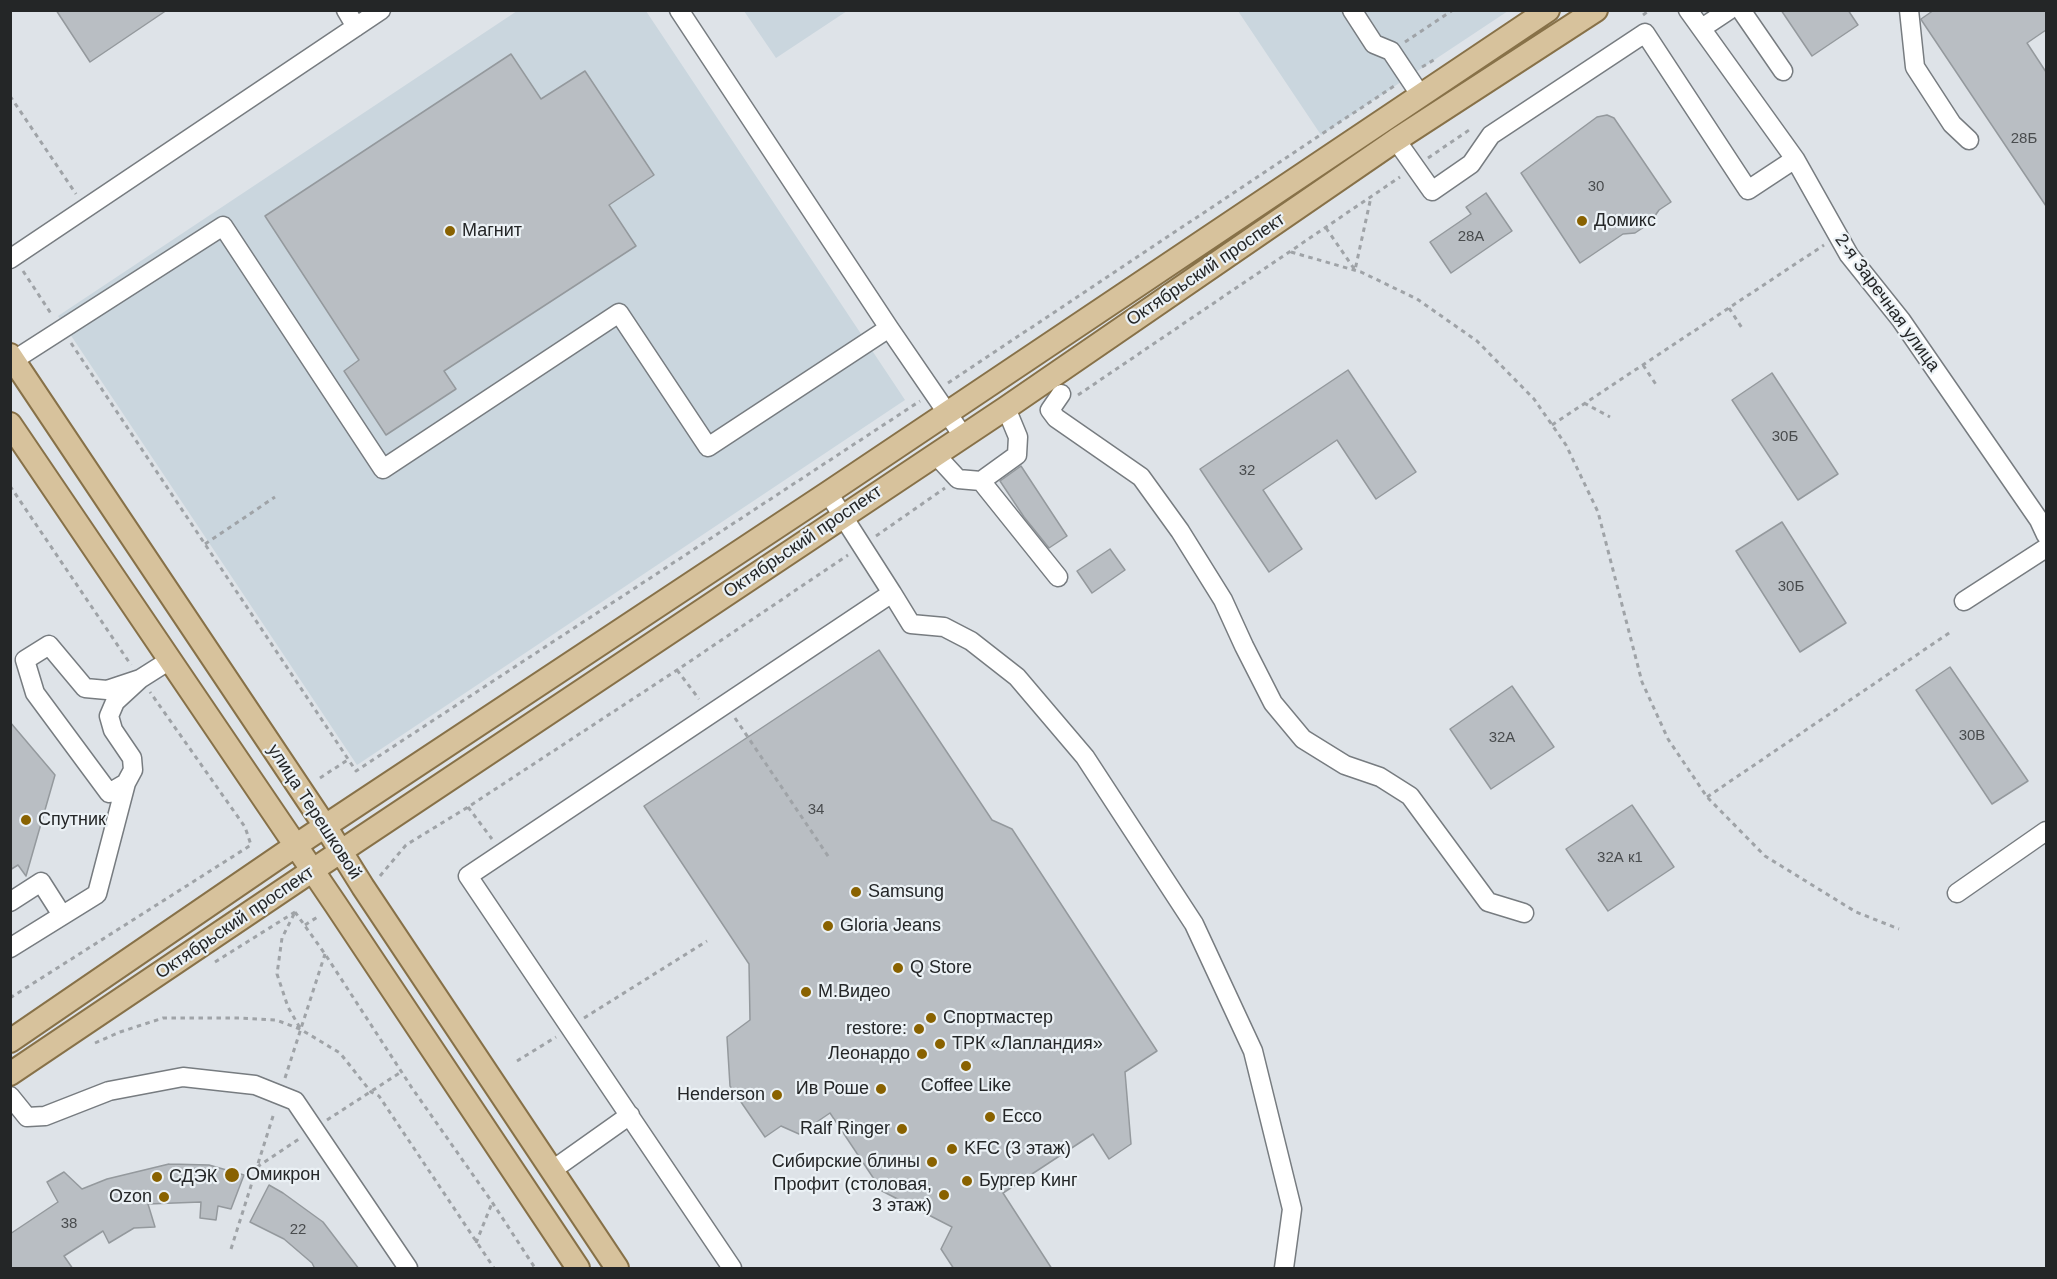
<!DOCTYPE html>
<meta charset="utf-8">
<style>
body{margin:0}
#map{position:relative;width:2057px;height:1279px;overflow:hidden;background:#dee3e8;font-family:Helvetica,sans-serif}
canvas{display:block}
.frame{position:absolute;inset:0;border:12px solid #242627;pointer-events:none}
</style>
<div id="map">
<canvas width="2057" height="1279"></canvas>
<div class="frame"></div>
</div>
<script>
const ctx = document.querySelector('canvas').getContext('2d');
ctx.lineJoin = 'round';
function fillPath(path, color) {
  ctx.fillStyle = color;
  ctx.fill(path, 'evenodd');
}
function poly(rows) {
  const path = new Path2D();
  for (const r of rows) {
    path.moveTo(r[0], r[1]);
    for (let i = 2; i < r.length; i += 2) path.lineTo(r[i], r[i + 1]);
  }
  return path;
}
function trace(path, color, width, dash) {
  ctx.strokeStyle = color;
  ctx.lineWidth = width;
  ctx.lineCap = dash ? 'butt' : 'round';
  ctx.setLineDash(dash || []);
  ctx.stroke(path);
}
function label(font, color, halo, rows, align = 'center') {
  ctx.font = font + ' Helvetica,sans-serif';
  ctx.lineWidth = 4.5;
  ctx.setLineDash([]);
  ctx.textBaseline = 'middle';
  ctx.strokeStyle = halo;
  ctx.fillStyle = color;
  for (const [text, x, y, turn = 0] of rows) {
    ctx.save();
    ctx.translate(x, y);
    ctx.rotate((+turn || 0) * Math.PI / 180);
    ctx.textAlign = isNaN(turn) ? turn : align;
    if (halo) ctx.strokeText(text, 0, 0);
    ctx.fillText(text, 0, 0);
    ctx.restore();
  }
}
const built = poly([
 [517,11,646,11,905,400,357,765,58,316],
 [744,11,847,11,776,58],
 [1238,11,1508,11,1321,135]
]);
const building = poly([
 [56,10,167,10,90,62,56,10],
 [1781,10,1848,10,1858,25,1812,56,1781,10],
 [1934,10,2046,10,2046,30,2027,43,2046,72,2046,206,1922,21,1921,19,1934,10],
 [511,54,541,99,585,71,654,175,609,205,636,246,444,371,456,389,386,435,344,371,359,360,265,216,511,54],
 [1607,115,1614,118,1671,202,1659,210,1650,223,1635,233,1623,234,1580,263,1521,173,1597,117,1607,115],
 [1486,193,1512,231,1451,273,1430,242,1471,214,1466,207,1486,193],
 [1348,370,1416,472,1376,499,1337,440,1263,490,1302,549,1269,572,1200,469,1348,370],
 [1772,373,1838,474,1798,500,1732,400,1772,373],
 [1021,466,1067,536,1049,548,1024,517,1000,481,1021,466],
 [1782,522,1846,623,1800,652,1736,551,1782,522],
 [1110,549,1125,570,1092,593,1077,571,1110,549],
 [879,650,992,820,1012,829,1157,1051,1125,1072,1131,1144,1109,1159,1093,1134,1003,1193,1052,1269,954,1269,941,1249,952,1227,882,1191,830,1113,799,1134,781,1126,765,1137,730,1086,727,1037,750,1020,749,964,644,806,879,650],
 [1950,667,2028,781,1992,804,1916,690,1950,667],
 [1512,686,1554,747,1491,789,1450,729,1512,686],
 [10,722,55,775,26,876,18,865,10,870,10,722],
 [1632,805,1674,867,1608,911,1566,849,1632,805],
 [169,1164,209,1165,244,1175,231,1209,218,1206,216,1220,200,1218,201,1202,148,1204,155,1227,134,1228,109,1243,103,1231,64,1256,73,1269,10,1269,10,1234,58,1202,47,1182,64,1172,82,1189,107,1179,169,1164],
 [269,1185,283,1193,323,1222,359,1269,315,1269,312,1263,284,1239,250,1222,269,1185]
]);
const path = poly([
 [1643,15,1650,10],
 [1405,42,1453,10],
 [1422,67,1437,58],
 [10,96,76,194],
 [1428,158,1472,128],
 [1326,228,1355,270,1371,197],
 [1291,252,1361,272,1417,299,1477,341,1534,399,1566,445,1598,512,1642,682,1668,739,1707,797,1765,856,1856,912,1899,929],
 [23,271,52,315],
 [1729,308,1742,328],
 [71,343,356,771,920,401],
 [1643,365,1657,386],
 [948,383,1394,86],
 [1078,395,1400,177],
 [1584,403,1610,417],
 [1552,425,1824,245],
 [10,486,131,665],
 [876,536,945,488],
 [205,544,275,497],
 [677,670,699,699],
 [735,718,830,859],
 [320,778,349,759],
 [1707,797,1952,631],
 [468,807,492,839],
 [380,876,406,845,468,807,677,670,848,555],
 [295,912,325,954,412,1088,492,1202,535,1268],
 [294,914,282,938,277,974,288,1007,300,1028],
 [305,925,319,916],
 [215,962,295,912],
 [10,998,251,845,245,827,150,692],
 [584,1018,707,941],
 [95,1043,120,1032,163,1018,240,1018,276,1020,300,1029,340,1053,371,1092,379,1096,494,1268],
 [517,1061,556,1037],
 [285,1078,325,954],
 [327,1120,401,1072],
 [257,1167,299,1139],
 [476,1243,492,1203],
 [231,1249,274,1113]
]);
const minor = poly([
 [346,10,356,27],
 [679,10,889,328,963,436],
 [1352,10,1374,44,1391,51,1421,96],
 [1688,10,1795,159,1849,255,1901,320,2039,520,2046,535],
 [1741,10,1783,71],
 [1909,10,1915,67,1952,124,1969,140],
 [1702,28,1729,10],
 [1396,140,1432,191,1471,164,1491,135,1645,33,1748,190,1795,159],
 [10,259,381,10],
 [14,360,223,226,383,469,619,313,708,447,889,328],
 [1061,394,1050,410,1056,418,1141,477,1180,531,1223,600,1244,646,1273,703,1303,739,1345,765,1380,777,1410,796,1488,902,1524,913],
 [935,454,958,479,981,481,1017,455,1018,437,1006,408],
 [981,481,1058,577],
 [828,493,892,593],
 [1964,601,2046,548],
 [140,679,107,690,85,688,49,645,25,660,35,693,109,793,126,783,133,770,132,758,113,730,109,716,115,702,140,679,170,660],
 [1957,893,2046,831],
 [10,902,41,882,62,915],
 [10,948,97,894,126,783],
 [10,1096,27,1117,45,1116,109,1091,183,1077,255,1085,295,1101,408,1268],
 [551,1171,630,1115],
 [732,1268,468,876,892,593,911,624,944,627,971,641,1017,677,1085,757,1194,924,1253,1051,1292,1209,1284,1268]
]);
const major = poly([
 [10,355,325,826,363,887,617,1268],
 [10,424,336,905,578,1268],
 [10,1041,295,846,828,493,1548,10],
 [10,1074,313,870,1006,408,1396,140,1596,10]
]);
const markers = [
 [1582,221,6,"#896200"],
 [450,231,6,"#896200"],
 [26,820,6,"#896200"],
 [856,892,6,"#896200"],
 [828,926,6,"#896200"],
 [898,968,6,"#896200"],
 [806,992,6,"#896200"],
 [931,1018,6,"#896200"],
 [919,1029,6,"#896200"],
 [940,1044,6,"#896200"],
 [922,1054,6,"#896200"],
 [966,1066,6,"#896200"],
 [881,1089,6,"#896200"],
 [777,1095,6,"#896200"],
 [990,1117,6,"#896200"],
 [902,1129,6,"#896200"],
 [952,1149,6,"#896200"],
 [932,1162,6,"#896200"],
 [232,1175,8,"#896200"],
 [157,1177,6,"#896200"],
 [967,1181,6,"#896200"],
 [944,1195,6,"#896200"],
 [164,1197,6,"#896200"]
];
const numberNames = [
 ["28Б",2024,139],
 ["30",1596,187],
 ["28А",1471,237],
 ["30Б",1785,437],
 ["32",1247,471],
 ["30Б",1791,587],
 ["30В",1972,736],
 ["32А",1502,738],
 ["34",816,810],
 ["32А к1",1620,858],
 ["38",69,1224],
 ["22",298,1230]
];
const poiNames = [
 ["Домикс",1594,221],
 ["Магнит",462,231],
 ["Спутник",38,820],
 ["Samsung",868,892],
 ["Gloria Jeans",840,926],
 ["Q Store",910,968],
 ["М.Видео",818,992],
 ["Спортмастер",943,1018],
 ["restore:",907,1029,"right"],
 ["ТРК «Лапландия»",952,1044],
 ["Леонардо",910,1054,"right"],
 ["Coffee Like",966,1086,"center"],
 ["Ив Роше",869,1089,"right"],
 ["Henderson",765,1095,"right"],
 ["Ecco",1002,1117],
 ["Ralf Ringer",890,1129,"right"],
 ["KFC (3 этаж)",964,1149],
 ["Сибирские блины",920,1162,"right"],
 ["Омикрон",246,1175],
 ["СДЭК",169,1177],
 ["Бургер Кинг",979,1181],
 ["Профит (столовая,",932,1185,"right"],
 ["3 этаж)",932,1206,"right"],
 ["Ozon",152,1197,"right"]
];
const streetNames = [
 ["Октябрьский проспект",1206,270,-34],
 ["2-я Заречная улица",1887,303,54],
 ["Октябрьский проспект",803,542,-34],
 ["улица Терешковой",314,812,57],
 ["Октябрьский проспект",235,923,-34]
];
fillPath(built, '#cad6de');
fillPath(building, '#b9bec3');
trace(building, '#94999d', 1.5);
trace(minor, '#777c80', 21);
trace(major, '#877148', 26);
trace(path, '#9fa3a7', 3, [4.5, 4.5]);
trace(minor, '#fff', 18);
trace(major, '#d7c29c', 22);
for (const [x, y, r, color] of markers) {
  const dot = new Path2D();
  dot.arc(x, y, r, 0, 2 * Math.PI);
  ctx.fillStyle = color;
  ctx.fill(dot);
  trace(dot, '#ebf1f5', 2);
}
label('15px', '#494c4e', null, numberNames);
label('18px', '#242627', '#ebf1f5', poiNames, 'left');
label('18px', '#242627', '#ebf1f5', streetNames);
</script>
